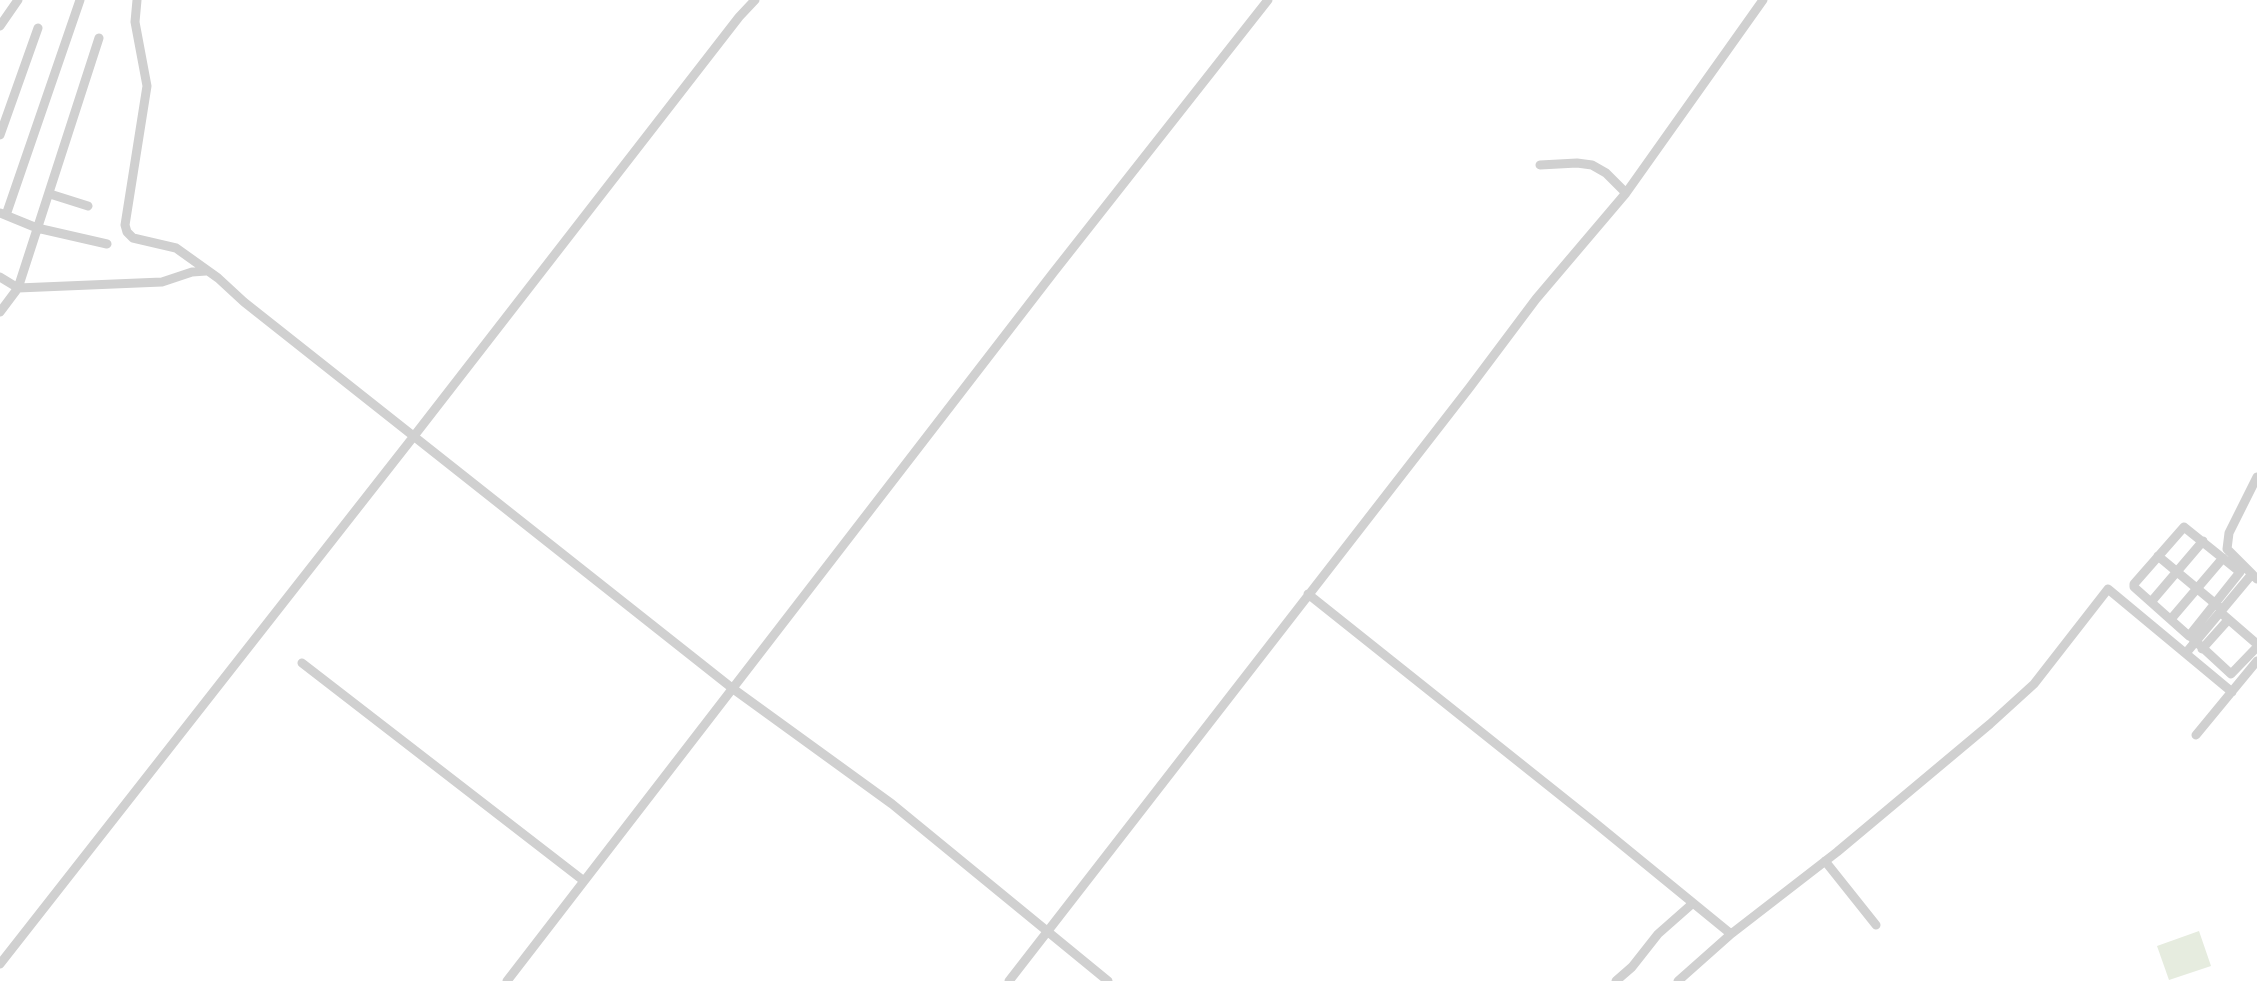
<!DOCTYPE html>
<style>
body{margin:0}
canvas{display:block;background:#fff}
</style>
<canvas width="2257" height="981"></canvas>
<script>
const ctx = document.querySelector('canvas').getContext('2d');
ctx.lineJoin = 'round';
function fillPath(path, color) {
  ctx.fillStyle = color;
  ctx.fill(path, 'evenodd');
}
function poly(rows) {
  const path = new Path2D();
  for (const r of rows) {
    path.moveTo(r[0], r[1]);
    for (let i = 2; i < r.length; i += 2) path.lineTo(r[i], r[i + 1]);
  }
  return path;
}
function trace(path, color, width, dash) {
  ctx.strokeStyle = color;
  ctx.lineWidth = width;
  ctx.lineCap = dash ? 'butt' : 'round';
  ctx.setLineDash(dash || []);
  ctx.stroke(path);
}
const green = poly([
 [2199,931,2211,966,2169,980,2157,946]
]);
const minor = poly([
 [137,0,135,22,147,86,125,225,127,232,133,238,176,248,218,278,244,302,732,688,892,804,1108,981],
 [0,26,18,0],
 [0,135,38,28],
 [1540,165,1577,163,1592,165,1606,173,1626,193],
 [50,194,88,206],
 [0,213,37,228,107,244],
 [6,215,80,0],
 [0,277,18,288,162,282,192,272,206,271],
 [0,312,18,288,99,38],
 [2184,527,2240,572,2189,636,2134,587,2134,584,2184,527],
 [2158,556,2218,606],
 [2252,574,2227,549,2229,533,2257,477],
 [1308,594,1594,822,1731,934],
 [2151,602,2203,541],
 [2220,612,2257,644],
 [2171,619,2223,558],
 [2191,637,2231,674,2257,647],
 [2202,649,2228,620],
 [2186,653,2252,574,2257,579],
 [302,663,584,881],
 [2196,735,2257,661],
 [1825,861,1876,925],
 [0,964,414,436,739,17,755,0],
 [507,981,1053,273,1268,0],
 [1009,981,1470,387,1536,299,1626,193,1763,0],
 [1616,981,1632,967,1658,934,1692,904],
 [1678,981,1731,934,1837,852,1990,724,2034,684,2108,589,2232,692]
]);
fillPath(green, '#e6ecdf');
trace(minor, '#d0d0d0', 9);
</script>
